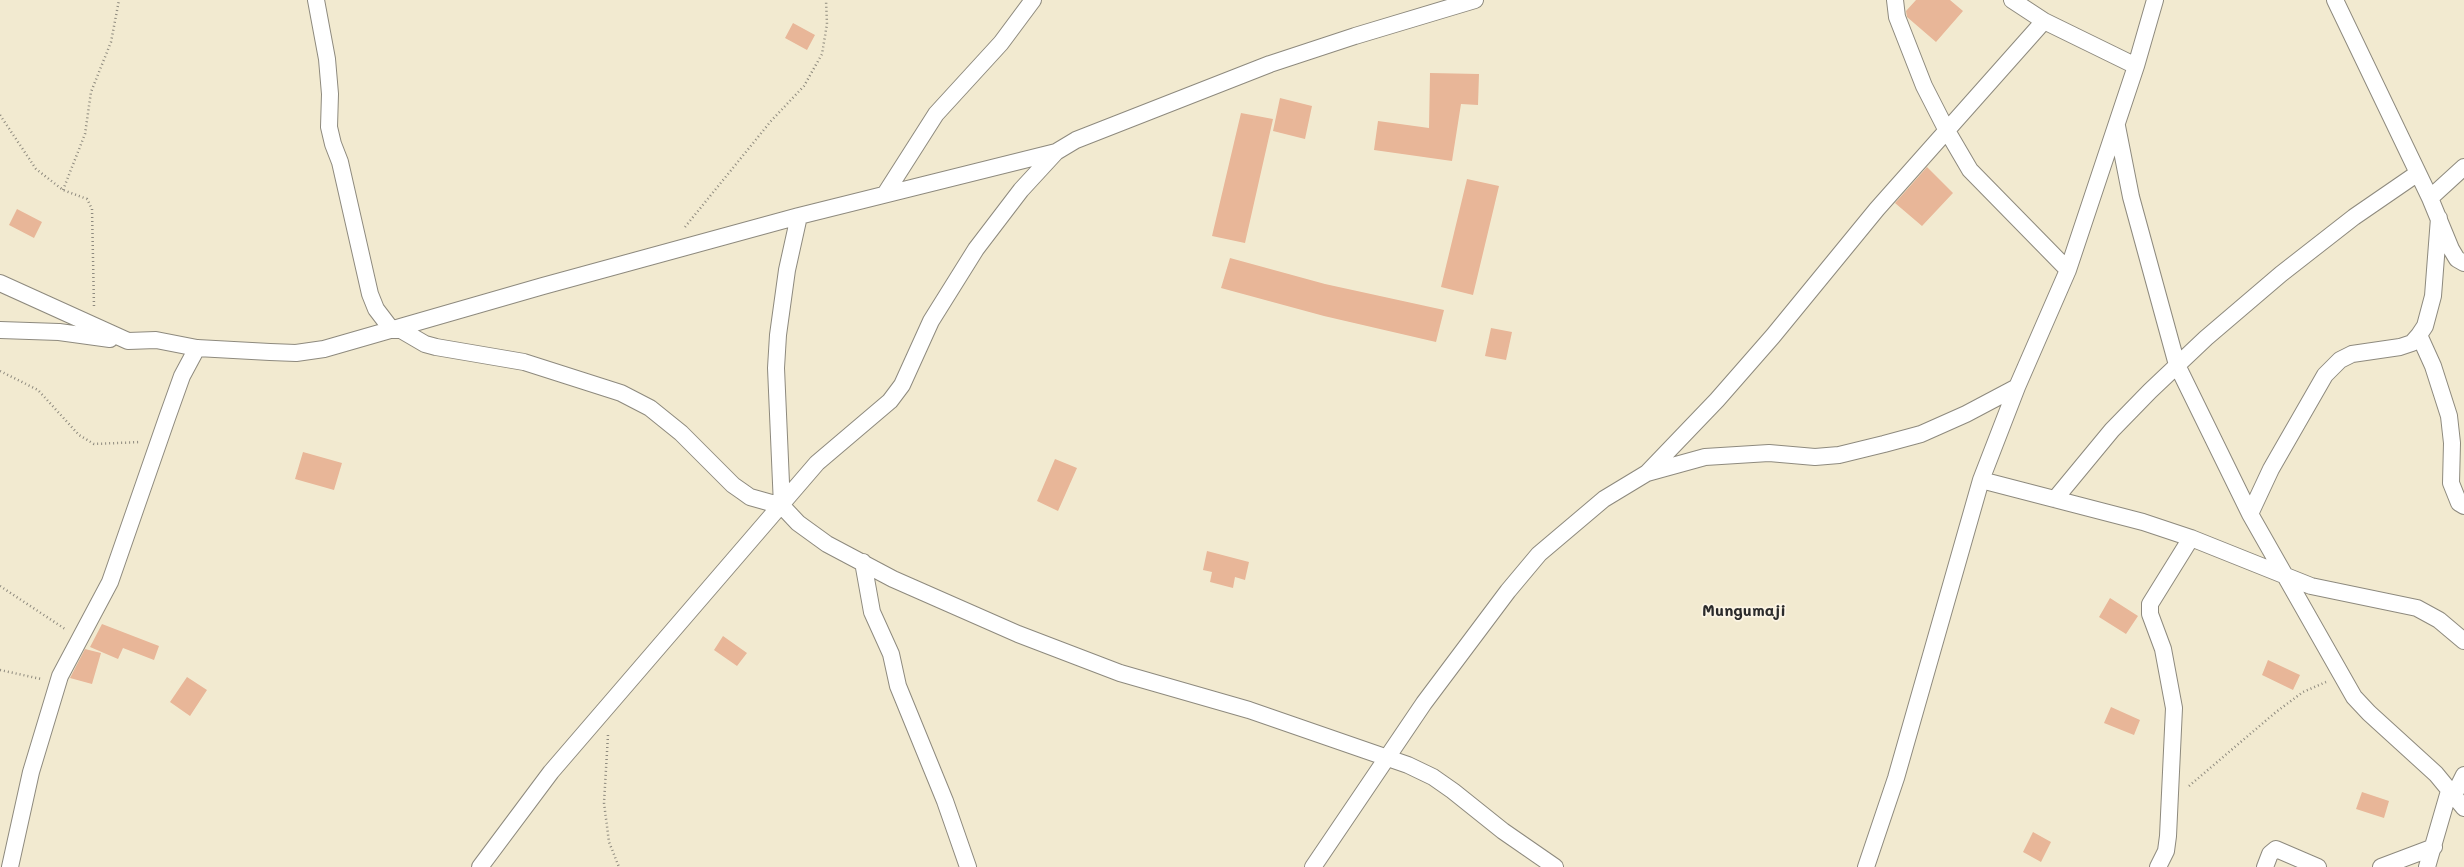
<!DOCTYPE html>
<style>
body{margin:0}
canvas{display:block;background:#f2ead0}
</style>
<canvas width="2464" height="867"></canvas>
<script>
const ctx = document.querySelector('canvas').getContext('2d');
ctx.lineJoin = 'round';
function fillPath(path, color) {
  ctx.fillStyle = color;
  ctx.fill(path, 'evenodd');
}
function poly(rows) {
  const path = new Path2D();
  for (const r of rows) {
    path.moveTo(r[0], r[1]);
    for (let i = 2; i < r.length; i += 2) path.lineTo(r[i], r[i + 1]);
  }
  return path;
}
function trace(path, color, width, dash) {
  ctx.strokeStyle = color;
  ctx.lineWidth = width;
  ctx.lineCap = dash ? 'butt' : 'round';
  ctx.setLineDash(dash || []);
  ctx.stroke(path);
}
function label(font, color, halo, rows, align = 'center') {
  ctx.font = font + ' Mali,sans-serif';
  ctx.lineWidth = 3.5;
  ctx.setLineDash([]);
  ctx.textBaseline = 'middle';
  ctx.strokeStyle = halo;
  ctx.fillStyle = color;
  for (const [text, x, y, turn = 0] of rows) {
    ctx.save();
    ctx.translate(x, y);
    ctx.rotate((+turn || 0) * Math.PI / 180);
    ctx.textAlign = isNaN(turn) ? turn : align;
    if (halo) ctx.strokeText(text, 0, 0);
    ctx.fillText(text, 0, 0);
    ctx.restore();
  }
}
const building = poly([
 [1916,0,1950,0,1963,11,1936,42,1907,17,1906,11],
 [793,23,815,35,807,50,785,38],
 [1430,73,1479,74,1478,105,1461,104,1452,161,1374,150,1378,121,1429,128],
 [1280,98,1312,106,1305,139,1273,131],
 [1241,113,1273,119,1245,243,1212,236],
 [1927,167,1953,193,1922,226,1895,203],
 [1467,179,1499,186,1473,295,1441,287],
 [17,209,42,222,34,238,9,225],
 [1230,258,1325,284,1444,310,1436,342,1324,316,1221,288],
 [1491,328,1512,332,1506,360,1485,356],
 [303,452,342,463,334,490,295,479],
 [1055,459,1077,468,1058,511,1037,501],
 [1207,551,1249,562,1245,580,1235,577,1233,588,1210,582,1212,572,1203,570],
 [2110,598,2138,616,2126,634,2099,617],
 [102,624,159,646,154,660,123,648,118,659,90,647],
 [723,636,747,653,737,666,714,650],
 [85,649,101,653,92,684,70,678],
 [2268,660,2300,675,2293,690,2262,675],
 [187,677,207,690,190,716,170,702],
 [2111,707,2140,720,2134,735,2104,723],
 [2362,792,2389,801,2384,818,2356,809],
 [2033,832,2051,842,2041,862,2023,852]
]);
const path = poly([
 [0,115,36,169,63,190,87,199,92,209,94,307],
 [63,190,85,134,91,92,111,42,119,0],
 [685,227,771,121,804,86,822,54,827,24,826,0],
 [0,371,38,390,79,435,94,444,141,442],
 [0,586,65,629],
 [0,670,41,679],
 [608,735,604,803,609,842,619,867],
 [2189,786,2276,712,2303,692,2326,682]
]);
const street = poly([
 [316,0,327,59,330,94,329,127,333,144,340,162,370,294,376,309,392,330,401,330,425,344,436,347,524,362,621,393,650,408,681,433,733,485,743,492,750,497,782,506,798,523,827,544,893,579,1018,634,1120,673,1249,710,1408,765,1433,777,1453,791,1503,831,1555,867],
 [1895,0,1897,17,1924,86,1946,129,1970,170,2068,270],
 [2012,0,2044,21,2136,66],
 [2335,0,2430,198,2451,249,2457,259,2464,263],
 [2117,126,2131,197,2177,365,2250,514,2354,697,2369,713,2436,774,2464,808],
 [885,194,936,114,1001,43,1033,0],
 [2430,198,2464,167],
 [0,283,128,341,156,340,197,348,270,352,296,353,324,349,543,286,799,216,1056,152,1076,140,1270,64,1355,36,1475,0],
 [0,330,59,332,110,339],
 [2419,335,2433,366,2449,416,2452,443,2451,483,2459,503,2464,506],
 [1647,473,1717,400,1773,336,1877,209,2044,21],
 [1981,480,2143,522,2191,538,2311,586,2417,608,2439,620,2464,641],
 [2055,499,2112,430,2150,391,2206,338,2281,274,2354,217,2418,173],
 [782,506,776,368,778,335,787,270,799,216],
 [2250,514,2271,469,2325,375,2340,360,2352,354,2400,347,2412,343,2419,335,2425,326,2433,296,2439,218],
 [863,562,872,612,891,654,898,686,945,801,968,867],
 [2453,797,2464,775],
 [10,867,31,772,60,676,110,582,167,418,182,376,197,348],
 [480,867,551,772,817,463,890,401,902,385,931,321,976,249,1021,190,1056,152],
 [1313,867,1424,703,1508,591,1539,554,1604,499,1647,473,1705,457,1769,453,1815,457,1839,455,1884,444,1921,434,1966,414,2017,387],
 [1866,867,1896,778,1981,480,2017,387,2068,270,2136,66,2155,0],
 [2158,867,2166,851,2168,836,2174,708,2163,649,2150,614,2150,604,2191,538],
 [2265,867,2270,854,2276,849,2318,867],
 [2381,867,2434,847],
 [2427,867,2449,791]
]);
const quarterNames = [
 ["Mungumaji",1744,611]
];
fillPath(building, '#e8b698');
trace(street, '#8e8a7e', 18);
trace(path, '#8e8a7e', 2.5, [1, 3]);
trace(street, '#fff', 16);
label('bold 16px', '#2b2b2b', '#fcf5e5', quarterNames);
</script>
